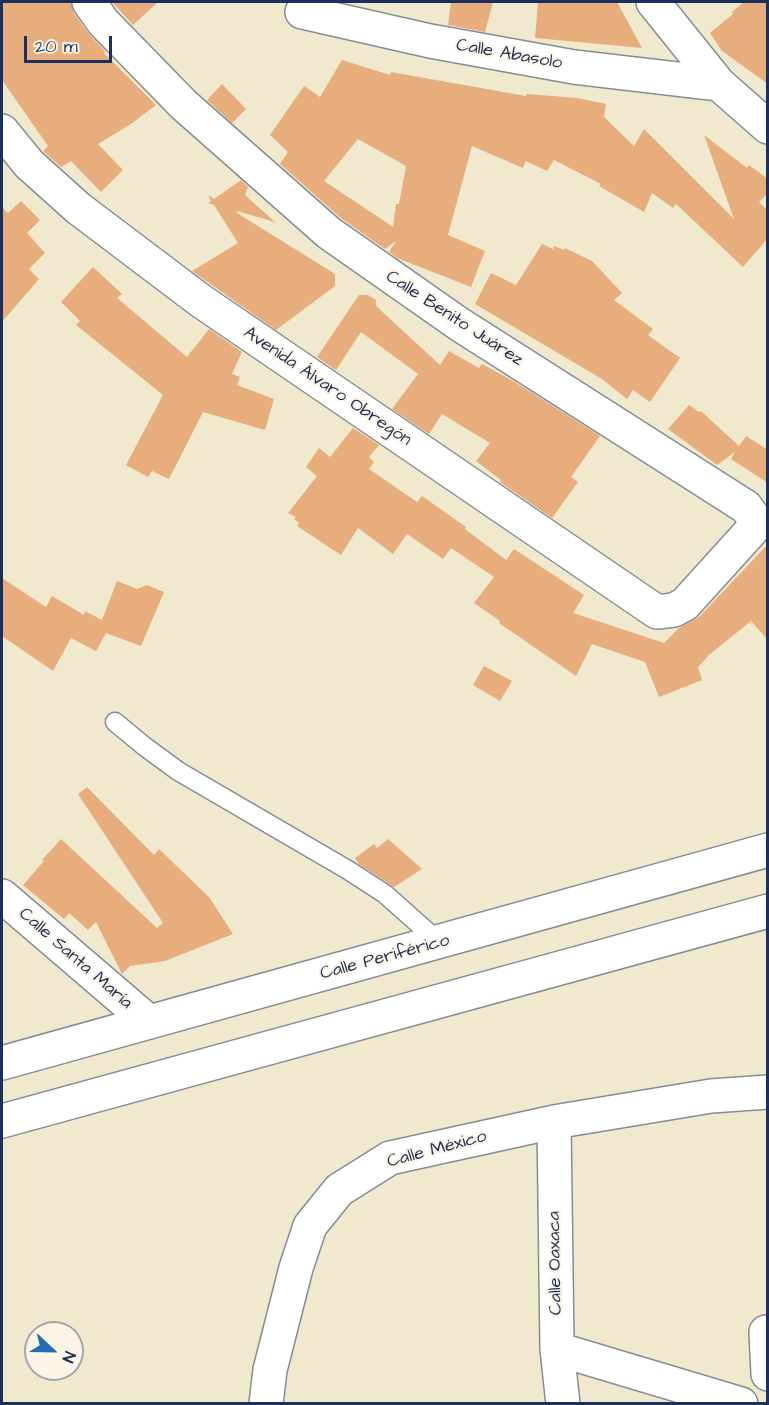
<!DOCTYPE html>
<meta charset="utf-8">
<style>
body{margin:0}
#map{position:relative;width:769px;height:1405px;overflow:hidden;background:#f0e9ce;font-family:"Architects Daughter",sans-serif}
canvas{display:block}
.frame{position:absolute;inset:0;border:3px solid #1b2f5e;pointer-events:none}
.north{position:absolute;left:24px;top:1321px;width:60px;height:60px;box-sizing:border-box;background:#fcf5e5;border:2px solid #a2a6af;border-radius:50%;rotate:112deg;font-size:16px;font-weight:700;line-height:24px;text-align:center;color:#1b2f5e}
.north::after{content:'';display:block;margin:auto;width:21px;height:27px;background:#1f6fb2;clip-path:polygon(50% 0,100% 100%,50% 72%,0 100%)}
.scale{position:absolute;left:24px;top:36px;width:88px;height:27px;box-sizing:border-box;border:3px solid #1b2f5e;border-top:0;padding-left:8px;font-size:18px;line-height:21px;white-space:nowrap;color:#1b2f5e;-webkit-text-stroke:4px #fcf5e5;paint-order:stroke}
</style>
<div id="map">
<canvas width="769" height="1405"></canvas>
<div class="frame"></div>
<div class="north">N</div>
<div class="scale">20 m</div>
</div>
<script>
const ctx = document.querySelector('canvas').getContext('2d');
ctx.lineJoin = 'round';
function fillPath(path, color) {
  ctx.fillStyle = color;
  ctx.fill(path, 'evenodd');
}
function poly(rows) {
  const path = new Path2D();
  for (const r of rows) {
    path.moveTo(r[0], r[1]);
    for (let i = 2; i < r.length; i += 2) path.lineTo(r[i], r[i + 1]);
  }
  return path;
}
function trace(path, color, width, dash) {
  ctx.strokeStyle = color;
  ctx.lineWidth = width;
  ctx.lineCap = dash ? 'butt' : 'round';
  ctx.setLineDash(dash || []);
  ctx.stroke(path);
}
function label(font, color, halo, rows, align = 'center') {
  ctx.font = font + ' "Architects Daughter",sans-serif';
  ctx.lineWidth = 4.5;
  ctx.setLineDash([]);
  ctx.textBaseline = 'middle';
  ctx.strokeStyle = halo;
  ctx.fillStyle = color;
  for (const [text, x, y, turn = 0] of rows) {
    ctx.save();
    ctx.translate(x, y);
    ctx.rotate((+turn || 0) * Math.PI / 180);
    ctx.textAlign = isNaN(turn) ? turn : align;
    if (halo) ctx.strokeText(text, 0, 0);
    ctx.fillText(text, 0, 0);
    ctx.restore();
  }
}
const building = poly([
 [2,2,71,2,74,13,88,33,105,51,104,53,156,105,131,124,98,144,123,170,101,192,71,161,61,167,43,151,48,146,2,80],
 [112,2,158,2,133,25],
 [451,2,493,2,485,32,448,25],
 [538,2,617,2,642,48,535,38],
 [744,2,768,2,768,84,722,51,710,33,733,14,732,12],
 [342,60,390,75,391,72,526,96,527,94,577,98,606,104,604,117,634,146,644,129,734,219,704,135,747,168,749,165,768,179,768,193,759,202,768,211,768,238,743,267,676,204,673,208,652,193,644,212,599,186,601,184,554,160,547,171,526,161,523,168,472,146,448,235,485,251,471,287,397,258,389,252,396,241,385,249,341,218,280,164,288,152,270,135,304,86,320,97],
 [358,139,406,166,399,204,396,204,393,227,324,181],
 [222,84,246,109,232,123,207,100],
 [241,180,248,187,245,195,275,222,237,211,237,213,335,274,335,286,276,330,192,271,238,243,214,205,208,203,211,201,208,195,214,199],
 [21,201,40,220,27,233,45,253,29,269,39,279,2,322,2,207,8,213],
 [542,244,553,249,554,246,564,250,565,248,592,261,622,293,614,300,653,329,648,335,680,358,650,402,633,390,627,399,602,379,475,304,491,273,516,285],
 [93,267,122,294,117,298,187,357,209,329,242,352,232,374,240,377,237,385,274,399,265,430,203,412,169,479,152,471,148,477,126,465,163,395,76,325,80,321,61,302],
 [359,295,368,295,376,300,376,306,440,365,449,351,479,368,482,364,515,382,600,436,571,477,578,482,552,518,500,482,501,480,476,461,490,443,442,414,429,434,392,409,418,374,361,332,336,370,317,357],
 [689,405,699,412,701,411,739,446,746,436,768,450,768,483,731,459,735,452,717,465,668,429],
 [353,428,379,445,369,457,374,462,369,469,417,502,422,496,466,527,465,529,506,560,514,549,584,595,573,613,664,643,679,628,699,617,768,544,768,640,751,621,709,655,698,667,702,680,659,697,645,662,592,644,576,676,499,623,500,621,474,603,494,577,451,548,443,559,407,534,393,554,358,528,341,555,297,526,299,523,294,519,296,517,288,513,317,476,306,467,319,448,330,457],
 [2,578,46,607,52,596,84,615,85,611,102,620,117,581,137,589,147,585,164,592,141,646,106,633,96,651,71,638,53,671,2,636],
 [484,666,512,681,500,701,473,685],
 [87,787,154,855,159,849,209,897,233,934,165,961,130,966,122,974,96,922,88,930,69,913,64,919,23,885,44,861,42,860,61,839,157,928,163,923,78,794],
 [388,839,422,869,394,887,359,864,355,858,374,844,377,848]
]);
const lane = poly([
 [115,722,144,746,178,771,348,870,385,894,440,943]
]);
const street = poly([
 [653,2,719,84,768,127],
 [302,12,430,41,574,67,719,84],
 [2,131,29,164,78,208,201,301,657,612,674,610,685,604,752,530,754,518,746,507,459,324,329,233,184,105,103,22,89,2],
 [2,896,149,1022],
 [554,1122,557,1349,563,1404],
 [766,1332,768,1374],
 [557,1349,741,1404],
 [266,1404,270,1370,296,1268,310,1226,339,1190,390,1158,554,1122,711,1096,768,1092]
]);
const highway = poly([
 [2,1063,768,850],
 [2,1121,768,911]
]);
const streetNames = [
 ["Calle Abasolo",509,55,10],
 ["Calle Benito Juárez",454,319,33],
 ["Avenida Álvaro Obregón",327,387,34],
 ["Calle Periférico",385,958,-15],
 ["Calle Santa María",75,959,41],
 ["Calle México",437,1150,-15],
 ["Calle Oaxaca",556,1263,-91]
];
fillPath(building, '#e7ad7c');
trace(lane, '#868c96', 21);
trace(street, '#868c96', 36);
trace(highway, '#868c96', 36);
trace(lane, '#fff', 18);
trace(street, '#fff', 33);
trace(highway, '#fff', 33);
label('18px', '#1b2f5e', '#fcf5e5', streetNames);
</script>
